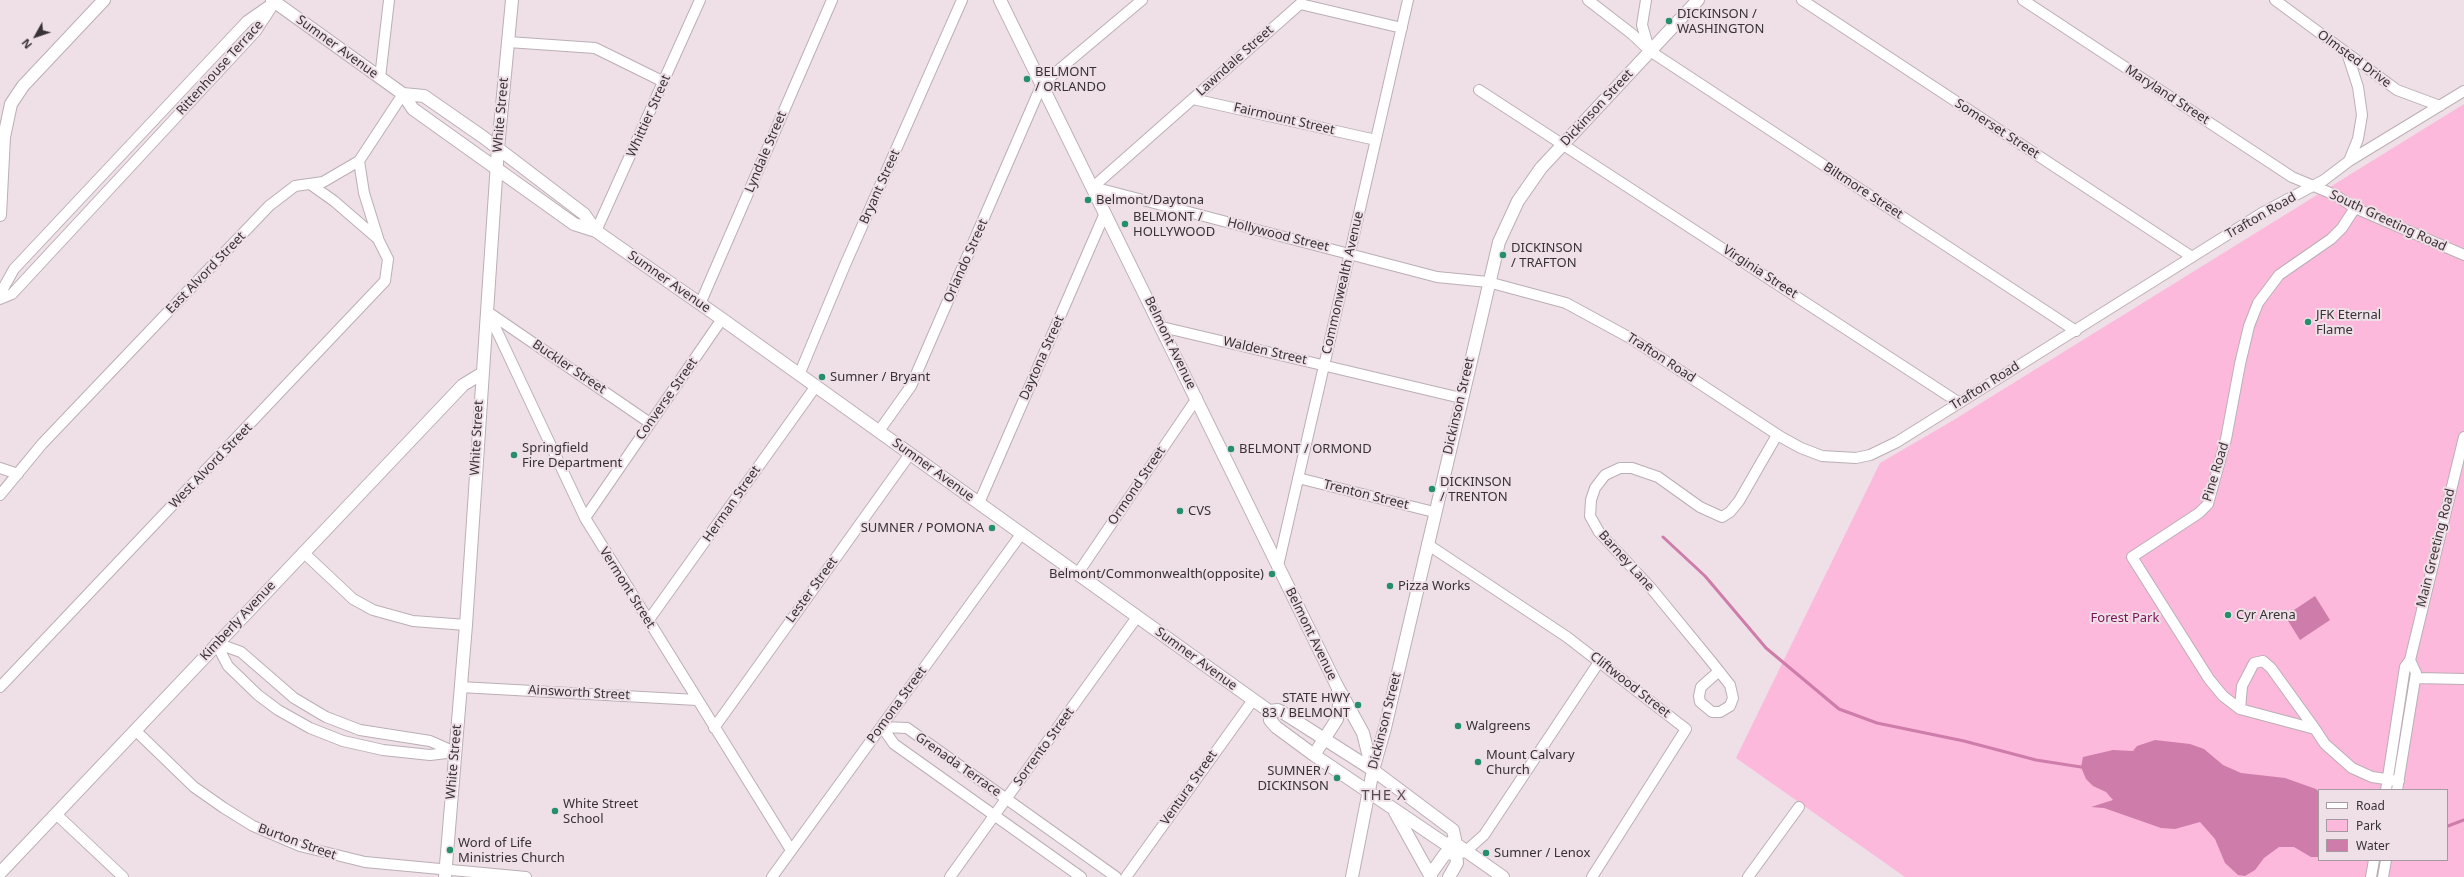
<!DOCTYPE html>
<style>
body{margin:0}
#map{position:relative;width:2464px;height:877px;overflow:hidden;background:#eee0e6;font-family:"Noto Sans",sans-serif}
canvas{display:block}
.legend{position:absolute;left:2318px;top:789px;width:130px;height:72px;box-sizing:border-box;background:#eee0e6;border:1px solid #a59a9f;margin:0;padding:5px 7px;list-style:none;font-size:12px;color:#383235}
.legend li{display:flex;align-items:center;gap:8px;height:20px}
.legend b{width:20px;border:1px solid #a59a9f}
.north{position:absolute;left:16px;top:16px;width:40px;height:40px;-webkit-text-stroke:3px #eee0e6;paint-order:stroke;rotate:230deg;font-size:11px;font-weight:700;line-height:16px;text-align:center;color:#383235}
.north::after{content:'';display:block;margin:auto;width:14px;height:18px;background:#383235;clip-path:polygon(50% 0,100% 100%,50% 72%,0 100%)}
</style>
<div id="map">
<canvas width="2464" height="877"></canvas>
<ul class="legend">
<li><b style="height:5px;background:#fff"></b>Road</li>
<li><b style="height:11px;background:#fcb9dc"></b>Park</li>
<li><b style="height:11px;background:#ce7caa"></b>Water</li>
</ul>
<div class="north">N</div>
</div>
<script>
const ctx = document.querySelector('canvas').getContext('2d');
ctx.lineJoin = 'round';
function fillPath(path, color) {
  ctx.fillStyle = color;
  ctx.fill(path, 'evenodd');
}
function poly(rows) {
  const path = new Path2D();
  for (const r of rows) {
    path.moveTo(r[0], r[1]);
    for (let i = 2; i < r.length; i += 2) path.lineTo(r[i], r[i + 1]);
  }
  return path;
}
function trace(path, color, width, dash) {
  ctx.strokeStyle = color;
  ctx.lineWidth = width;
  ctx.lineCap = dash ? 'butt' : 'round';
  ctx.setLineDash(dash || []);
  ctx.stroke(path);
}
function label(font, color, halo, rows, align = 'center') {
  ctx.font = font + ' "Noto Sans",sans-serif';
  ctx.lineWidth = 4;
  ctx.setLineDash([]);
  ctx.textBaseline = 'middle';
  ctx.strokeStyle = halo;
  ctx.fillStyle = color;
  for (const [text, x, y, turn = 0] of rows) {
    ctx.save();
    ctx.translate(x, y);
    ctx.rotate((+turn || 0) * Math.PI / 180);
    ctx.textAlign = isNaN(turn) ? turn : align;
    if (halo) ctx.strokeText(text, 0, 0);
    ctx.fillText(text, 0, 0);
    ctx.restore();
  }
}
const green = poly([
 [2464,104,2464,877,1905,877,1736,758,1880,463,1952,421],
 [2319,790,2447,790,2447,860,2319,860]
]);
const water = poly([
 [2315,596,2330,620,2300,640,2285,616],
 [2155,740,2190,744,2204,749,2223,765,2241,773,2285,778,2316,789,2319,792,2319,857,2311,857,2294,847,2279,847,2264,858,2255,870,2245,876,2238,875,2225,863,2215,839,2200,822,2175,829,2161,828,2104,808,2091,807,2113,800,2106,792,2093,786,2086,779,2081,767,2083,757,2113,750,2133,751,2137,746]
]);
const stream = poly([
 [1663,537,1705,576,1766,648,1839,709,1877,723,1964,741,2036,760,2081,767],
 [2448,826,2464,820]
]);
const minor = poly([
 [1588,0,1632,34,1650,51,2076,331],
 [1646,0,1642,25,1649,49],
 [1802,0,2192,257],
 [2023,0,2292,177,2335,195,2355,208,2464,255],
 [2275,0,2397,90,2440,106],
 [508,42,595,48,664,82],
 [2348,56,2358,87,2362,115,2358,139,2349,161],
 [380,78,389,0],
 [1479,90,1958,402],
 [1193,99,1376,140],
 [359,161,364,193,378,238],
 [1093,187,1437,277,1488,282,1566,303,1632,339,1781,437,1801,448,1822,456,1856,458,1870,455,1897,442,2262,213,2324,180,2349,161,2464,91],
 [1093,187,1300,4,1402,28],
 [596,231,700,0],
 [0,294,14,269,247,21,270,5],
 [0,299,12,294,256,31,275,2],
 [700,304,832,0],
 [488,312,585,518,791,850],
 [488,312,650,423],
 [1162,327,1461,398],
 [799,375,845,265,962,0],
 [879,431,911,386,1042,84,1142,0],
 [0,468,18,474],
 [1298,478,1434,512],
 [0,495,42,444,269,206,295,186,323,182,359,161,403,94],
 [979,503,1105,213],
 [585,518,722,319],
 [1427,544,1567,637,1686,729,1592,877],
 [303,552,353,599,373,610,413,621,466,625],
 [1278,566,1408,0],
 [1078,573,1197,398],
 [648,621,816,386],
 [216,643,228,666,258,695,278,710,310,728,343,741,383,750,430,755,455,752],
 [216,643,241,652,294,698,326,717,360,730,430,741,455,752],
 [1719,671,1701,687,1699,696,1700,702,1712,712,1720,712,1730,706,1733,698,1730,685,1711,661,1651,588,1599,532,1590,516,1591,500,1595,488,1605,475,1620,468,1632,468,1658,477,1700,507,1722,517,1730,512,1739,501,1777,435],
 [2416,678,2464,679],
 [0,687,385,281,388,259,378,239,334,201,310,184],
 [460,687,697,700],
 [2240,709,2223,696,2209,679,2132,557,2199,513,2208,504,2226,439,2240,364,2249,326,2258,303,2279,275,2331,239,2342,228,2355,208],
 [882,727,907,728,1116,877],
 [882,727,894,744,1081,877],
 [714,728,910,454],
 [2315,729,2271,668,2263,661,2254,663,2242,686,2240,709,2315,729,2325,744,2352,768,2372,777,2399,781],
 [135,730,194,787,224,808,253,826,300,846,365,862,526,877],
 [2386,790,2405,667,2410,660,2464,437],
 [2397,790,2416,673,2410,660],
 [56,814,123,877],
 [1466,851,1484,835,1599,662],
 [772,877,1022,533],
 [950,877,1137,617],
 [1126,877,1253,700],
 [1748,877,1799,807],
 [2371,877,2374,860],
 [2383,877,2386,860]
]);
const major = poly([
 [272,0,403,94,413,109,574,224,596,231,722,319,1269,711,1278,710,1282,712,1373,770,1453,830,1456,844],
 [1000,0,1337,686,1363,733,1372,769],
 [403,94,424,96,483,137,584,214,596,231],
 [0,215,4,137,11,104,23,86,104,0],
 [1269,711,1270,720,1276,727,1314,755,1444,843,1456,844,1503,877],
 [1314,755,1337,719,1339,705,1338,691],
 [1395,812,1431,877],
 [0,873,463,385,481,374],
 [1430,875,1445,854,1466,851],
 [445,877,466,625,498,148,512,0],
 [1352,877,1373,770,1385,728,1499,242,1518,201,1541,168,1698,0],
 [1449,877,1457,863,1456,853]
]);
const markers = [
 [1669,21,4,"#258e6b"],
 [1027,79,4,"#258e6b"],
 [1088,200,4,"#258e6b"],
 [1125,224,4,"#258e6b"],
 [1503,255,4,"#258e6b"],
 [2308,322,4,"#258e6b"],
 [822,377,4,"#258e6b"],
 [1231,449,4,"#258e6b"],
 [514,455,4,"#258e6b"],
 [1432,489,4,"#258e6b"],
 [1180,511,4,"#258e6b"],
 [992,528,4,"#258e6b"],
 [1272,574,4,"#258e6b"],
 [1390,586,4,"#258e6b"],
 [2228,615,4,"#258e6b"],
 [1358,705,4,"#258e6b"],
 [1458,726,4,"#258e6b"],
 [1478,762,4,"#258e6b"],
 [1337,778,4,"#258e6b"],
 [555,811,4,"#258e6b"],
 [450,850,4,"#258e6b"],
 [1486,853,4,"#258e6b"]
];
const poiNames = [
 ["DICKINSON /",1677,14],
 ["WASHINGTON",1677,29],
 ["BELMONT",1035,72],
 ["/ ORLANDO",1035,87],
 ["Belmont/Daytona",1096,200],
 ["BELMONT /",1133,217],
 ["HOLLYWOOD",1133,232],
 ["DICKINSON",1511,248],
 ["/ TRAFTON",1511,263],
 ["JFK Eternal",2316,315],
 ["Flame",2316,330],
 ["Sumner / Bryant",830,377],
 ["Springfield",522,448],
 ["Fire Department",522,463],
 ["BELMONT / ORMOND",1239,449],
 ["DICKINSON",1440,482],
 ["/ TRENTON",1440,497],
 ["CVS",1188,511],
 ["SUMNER / POMONA",984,528,"right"],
 ["Belmont/Commonwealth(opposite)",1264,574,"right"],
 ["Pizza Works",1398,586],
 ["Cyr Arena",2236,615],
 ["STATE HWY",1350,698,"right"],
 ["83 / BELMONT",1350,713,"right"],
 ["Walgreens",1466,726],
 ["Mount Calvary",1486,755],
 ["Church",1486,770],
 ["SUMNER /",1329,771,"right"],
 ["DICKINSON",1329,786,"right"],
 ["White Street",563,804],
 ["School",563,819],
 ["Word of Life",458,843],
 ["Ministries Church",458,858],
 ["Sumner / Lenox",1494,853]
];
const streetNames = [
 ["Sumner Avenue",337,47,36],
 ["Olmsted Drive",2354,59,36],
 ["Lawndale Street",1235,61,-42],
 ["Rittenhouse Terrace",220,68,-48],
 ["Maryland Street",2167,95,33],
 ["Dickinson Street",1597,108,-47],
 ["White Street",501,115,-85],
 ["Whittier Street",649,116,-66],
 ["Fairmount Street",1284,119,13],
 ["Somerset Street",1997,129,33],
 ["Lyndale Street",766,152,-67],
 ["Bryant Street",880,187,-66],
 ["Biltmore Street",1863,191,33],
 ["Trafton Road",2261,216,-30],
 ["South Greeting Road",2388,221,25],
 ["Hollywood Street",1278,235,14],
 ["Orlando Street",966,261,-66],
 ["Virginia Street",1760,272,33],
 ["East Alvord Street",206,273,-46],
 ["Sumner Avenue",669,282,35],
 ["Commonwealth Avenue",1343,283,-77],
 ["Belmont Avenue",1170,343,64],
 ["Walden Street",1265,351,13],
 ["Daytona Street",1042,358,-66],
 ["Trafton Road",1661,358,33],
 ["Buckler Street",569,367,34],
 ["Trafton Road",1985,386,-32],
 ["Converse Street",667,399,-55],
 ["Dickinson Street",1459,406,-77],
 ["White Street",477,438,-87],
 ["West Alvord Street",211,466,-46],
 ["Sumner Avenue",933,470,36],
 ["Pine Road",2216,472,-73],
 ["Ormond Street",1137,486,-56],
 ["Trenton Street",1366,495,14],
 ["Herman Street",732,504,-55],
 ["Main Greeting Road",2436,548,-76],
 ["Barney Lane",1626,561,48],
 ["Vermont Street",627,588,58],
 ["Lester Street",812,590,-54],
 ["Kimberly Avenue",238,621,-47],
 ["Belmont Avenue",1311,634,64],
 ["Sumner Avenue",1196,659,36],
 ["Cliftwood Street",1630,685,38],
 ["Ainsworth Street",579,693,3],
 ["Pomona Street",897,705,-54],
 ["Dickinson Street",1385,721,-76],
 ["Sorrento Street",1044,747,-54],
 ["White Street",454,762,-85],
 ["Grenada Terrace",958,765,35],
 ["Ventura Street",1189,788,-55],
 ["Burton Street",297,842,20]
];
const parkNames = [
 ["Forest Park",2125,618]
];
const quarterNames = [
 ["THE X",1384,796]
];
fillPath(green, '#fcb9dc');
fillPath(water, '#ce7caa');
trace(stream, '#ce7caa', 3);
trace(minor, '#bbaeb5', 12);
trace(major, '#bbaeb5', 14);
trace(minor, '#fff', 10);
trace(major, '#fff', 12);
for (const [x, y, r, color] of markers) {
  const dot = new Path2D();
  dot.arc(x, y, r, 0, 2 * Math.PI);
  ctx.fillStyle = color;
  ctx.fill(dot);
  trace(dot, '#eee0e6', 1.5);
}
label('13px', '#383235', '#eee0e6', poiNames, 'left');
label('13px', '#383235', '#eee0e6', streetNames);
label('13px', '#781456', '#eee0e6', parkNames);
ctx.letterSpacing = '1px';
label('15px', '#584c52', '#eee0e6', quarterNames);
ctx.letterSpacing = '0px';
</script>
